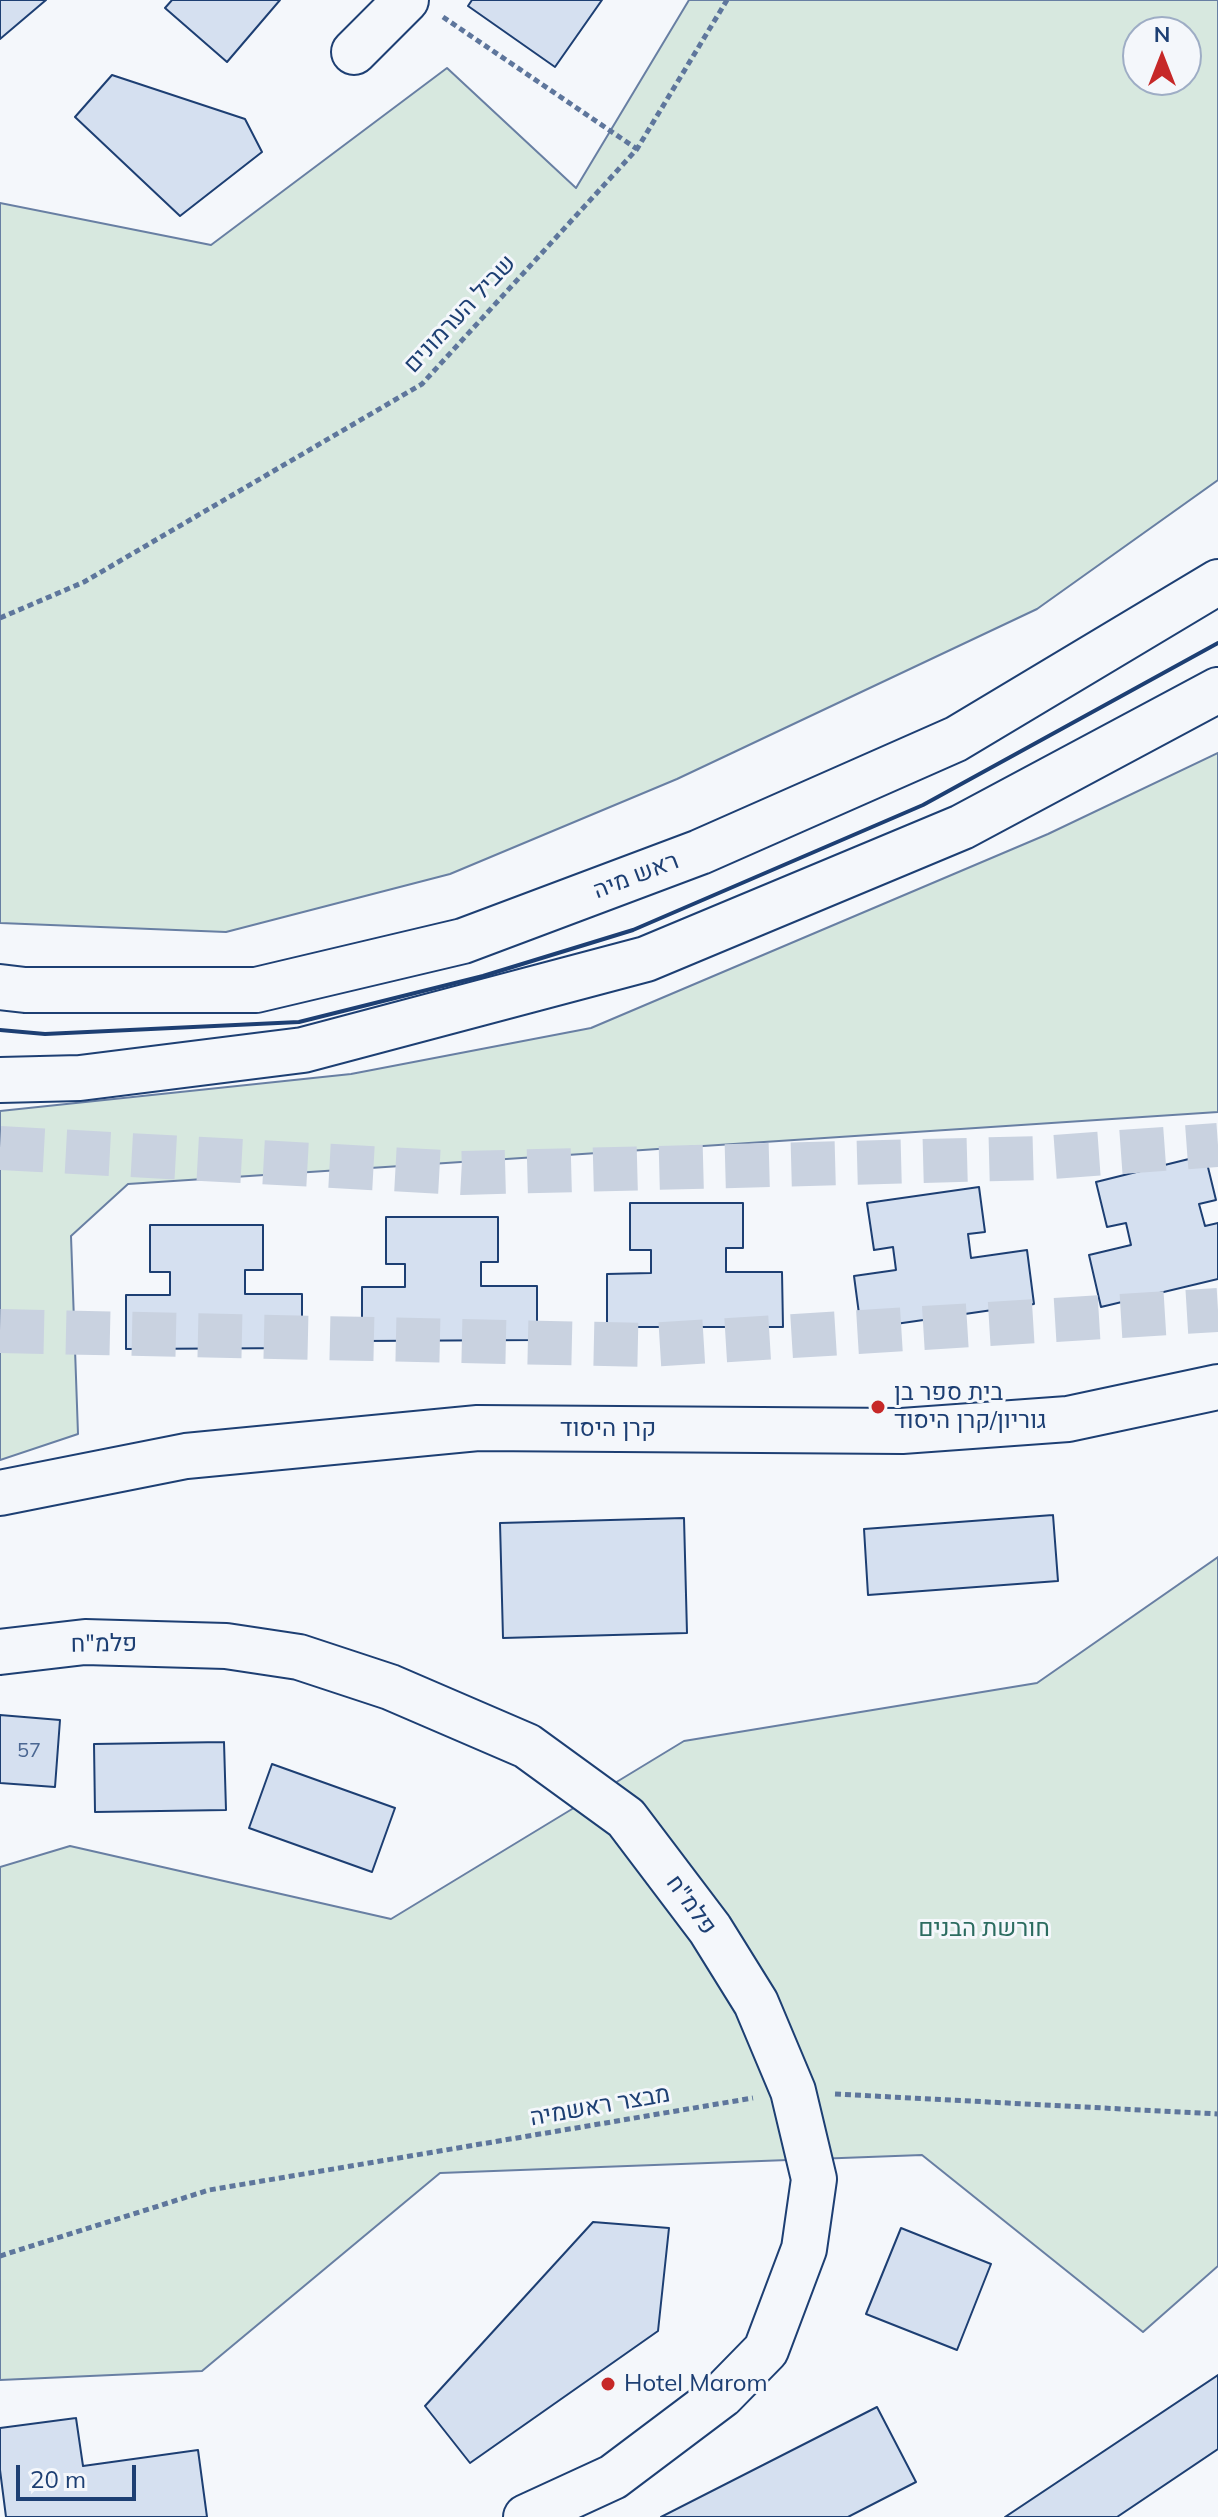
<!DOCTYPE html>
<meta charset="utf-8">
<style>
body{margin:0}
#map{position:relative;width:1218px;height:2517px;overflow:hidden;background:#f4f7fb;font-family:Mulish,sans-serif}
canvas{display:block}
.north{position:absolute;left:1122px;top:16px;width:80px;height:80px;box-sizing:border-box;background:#f4f7fb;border:2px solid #9eadc5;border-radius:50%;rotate:0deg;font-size:22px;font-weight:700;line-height:32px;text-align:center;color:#1d3f73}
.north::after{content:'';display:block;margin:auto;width:28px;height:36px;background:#c62828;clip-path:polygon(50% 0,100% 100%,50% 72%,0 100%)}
.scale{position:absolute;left:16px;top:2465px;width:120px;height:36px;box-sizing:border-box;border:4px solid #1d3f73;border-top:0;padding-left:10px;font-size:24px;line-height:28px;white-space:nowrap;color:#1d3f73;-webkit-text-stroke:6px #f4f7fb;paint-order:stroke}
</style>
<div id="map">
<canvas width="1218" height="2517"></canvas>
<div class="north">N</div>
<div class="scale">20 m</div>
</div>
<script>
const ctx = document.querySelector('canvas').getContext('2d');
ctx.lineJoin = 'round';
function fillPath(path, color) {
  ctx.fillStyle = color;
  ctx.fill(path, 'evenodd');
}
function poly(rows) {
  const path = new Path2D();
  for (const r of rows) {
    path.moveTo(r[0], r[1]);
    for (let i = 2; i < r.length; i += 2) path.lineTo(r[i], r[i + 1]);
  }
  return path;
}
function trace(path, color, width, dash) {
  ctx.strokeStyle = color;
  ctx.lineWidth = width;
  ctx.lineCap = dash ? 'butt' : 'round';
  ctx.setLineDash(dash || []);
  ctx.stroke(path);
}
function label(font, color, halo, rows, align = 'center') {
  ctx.font = font + ' Mulish,Heebo,sans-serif';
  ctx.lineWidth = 6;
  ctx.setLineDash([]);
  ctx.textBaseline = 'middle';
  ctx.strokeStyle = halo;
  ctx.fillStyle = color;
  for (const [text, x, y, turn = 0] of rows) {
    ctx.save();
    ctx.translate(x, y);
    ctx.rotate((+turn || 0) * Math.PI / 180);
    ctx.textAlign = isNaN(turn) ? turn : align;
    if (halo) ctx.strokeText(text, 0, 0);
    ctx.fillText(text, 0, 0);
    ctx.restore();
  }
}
const green = poly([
 [689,0,1218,0,1218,480,1037,609,677,779,450,874,226,932,0,923,0,203,211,245,447,68,576,188,689,0],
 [1186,32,1186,80,1138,80,1138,32,1186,32],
 [1218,753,1218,1112,128,1184,71,1236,78,1434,0,1460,0,1111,351,1074,591,1028,1048,834,1218,753],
 [1218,1557,1218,2266,1143,2332,922,2155,440,2173,202,2371,0,2380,0,1867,70,1846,391,1919,684,1741,1037,1683,1218,1557]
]);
const building = poly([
 [0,0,46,0,0,39,0,0],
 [172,0,280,0,227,62,165,8,172,0],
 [472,0,602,0,555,67,468,6,472,0],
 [112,75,245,119,262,152,180,216,75,117,112,75],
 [1205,1155,1216,1200,1199,1204,1205,1226,1218,1223,1218,1279,1101,1307,1089,1255,1131,1245,1126,1223,1107,1227,1096,1182,1205,1155],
 [979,1187,985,1232,968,1234,971,1258,1027,1250,1034,1304,861,1329,854,1276,896,1270,893,1247,874,1250,867,1203,979,1187],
 [630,1203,743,1203,743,1248,726,1248,726,1272,782,1272,783,1327,607,1327,607,1274,651,1273,651,1250,630,1250,630,1203],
 [386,1217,498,1217,498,1262,481,1262,481,1286,537,1286,537,1340,362,1341,362,1287,405,1287,405,1264,386,1264,386,1217],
 [150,1225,263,1225,263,1270,245,1270,245,1294,302,1294,302,1348,126,1349,126,1295,170,1295,170,1272,150,1272,150,1225],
 [1053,1515,1058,1581,868,1595,864,1529,1053,1515],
 [684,1518,687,1633,503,1638,500,1523,684,1518],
 [0,1715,60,1720,55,1787,0,1783,0,1715],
 [224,1742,226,1810,95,1812,94,1744,224,1742],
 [272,1764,395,1808,372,1872,249,1828,272,1764],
 [593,2222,669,2228,658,2331,470,2463,425,2406,593,2222],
 [901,2228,991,2264,957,2350,866,2314,901,2228],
 [1218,2375,1218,2449,1117,2517,1005,2517,1218,2375],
 [877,2407,916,2482,848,2517,661,2517,877,2407],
 [76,2418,83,2466,198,2450,207,2517,6,2517,0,2470,0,2428,76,2418]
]);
const highwayTunnel = poly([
 [0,1148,462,1173,1039,1158,1218,1145],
 [0,1331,647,1345,1218,1310]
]);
const path = poly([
 [443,17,637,149],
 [0,618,84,582,422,384,637,149,727,0],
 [835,2094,1218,2114],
 [0,2256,209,2190,753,2098]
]);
const minor = poly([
 [354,52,406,0],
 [0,987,25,990,256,990,463,941,700,852,956,739,1218,582],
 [0,1080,80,1078,303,1050,646,959,962,827,1218,690],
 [0,1493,186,1456,478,1428,902,1431,1068,1419,1218,1387],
 [0,1652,85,1642,226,1646,299,1657,390,1687,527,1746,626,1818,710,1929,756,2003,793,2091,814,2179,804,2249,766,2350,722,2395,613,2477,526,2517]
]);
const wall = poly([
 [0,1030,45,1034,299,1022,483,976,633,930,923,805,1218,643]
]);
const markers = [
 [878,1407,8,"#c62828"],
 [608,2384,8,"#c62828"]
];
const numberNames = [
 ["57",29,1751]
];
const streetNames = [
 ["שביל הערמונים",460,314,-47],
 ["ראש מיה",636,876,-21],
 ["קרן היסוד",608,1429],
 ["פלמ\"ח",104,1644,-1],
 ["פלמ\"ח",691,1905,54],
 ["מבצר ראשמיה",600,2106,-10]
];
const poiNames = [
 ["בית ספר בן",894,1393],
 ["גוריון/קרן היסוד",894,1421],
 ["Hotel Marom",624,2384]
];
const parkNames = [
 ["חורשת הבנים",984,1929]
];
fillPath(green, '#d7e8df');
trace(green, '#687fa3', 2);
fillPath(building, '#d5e0f0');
trace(building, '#1d3f73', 2);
trace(highwayTunnel, '#c9d2e0', 44, [44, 22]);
trace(minor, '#1d3f73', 48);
trace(path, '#5e769c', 5, [6, 4]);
trace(minor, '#f4f7fb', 44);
trace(wall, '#1d3f73', 4);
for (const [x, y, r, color] of markers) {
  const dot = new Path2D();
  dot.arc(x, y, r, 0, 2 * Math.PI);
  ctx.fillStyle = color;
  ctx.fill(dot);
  trace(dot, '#f4f7fb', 3);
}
label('20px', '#4b6792', null, numberNames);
label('24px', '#1d3f73', '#f4f7fb', streetNames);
label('24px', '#1d3f73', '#f4f7fb', poiNames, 'left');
label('24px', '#2c6c60', '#f4f7fb', parkNames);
</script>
